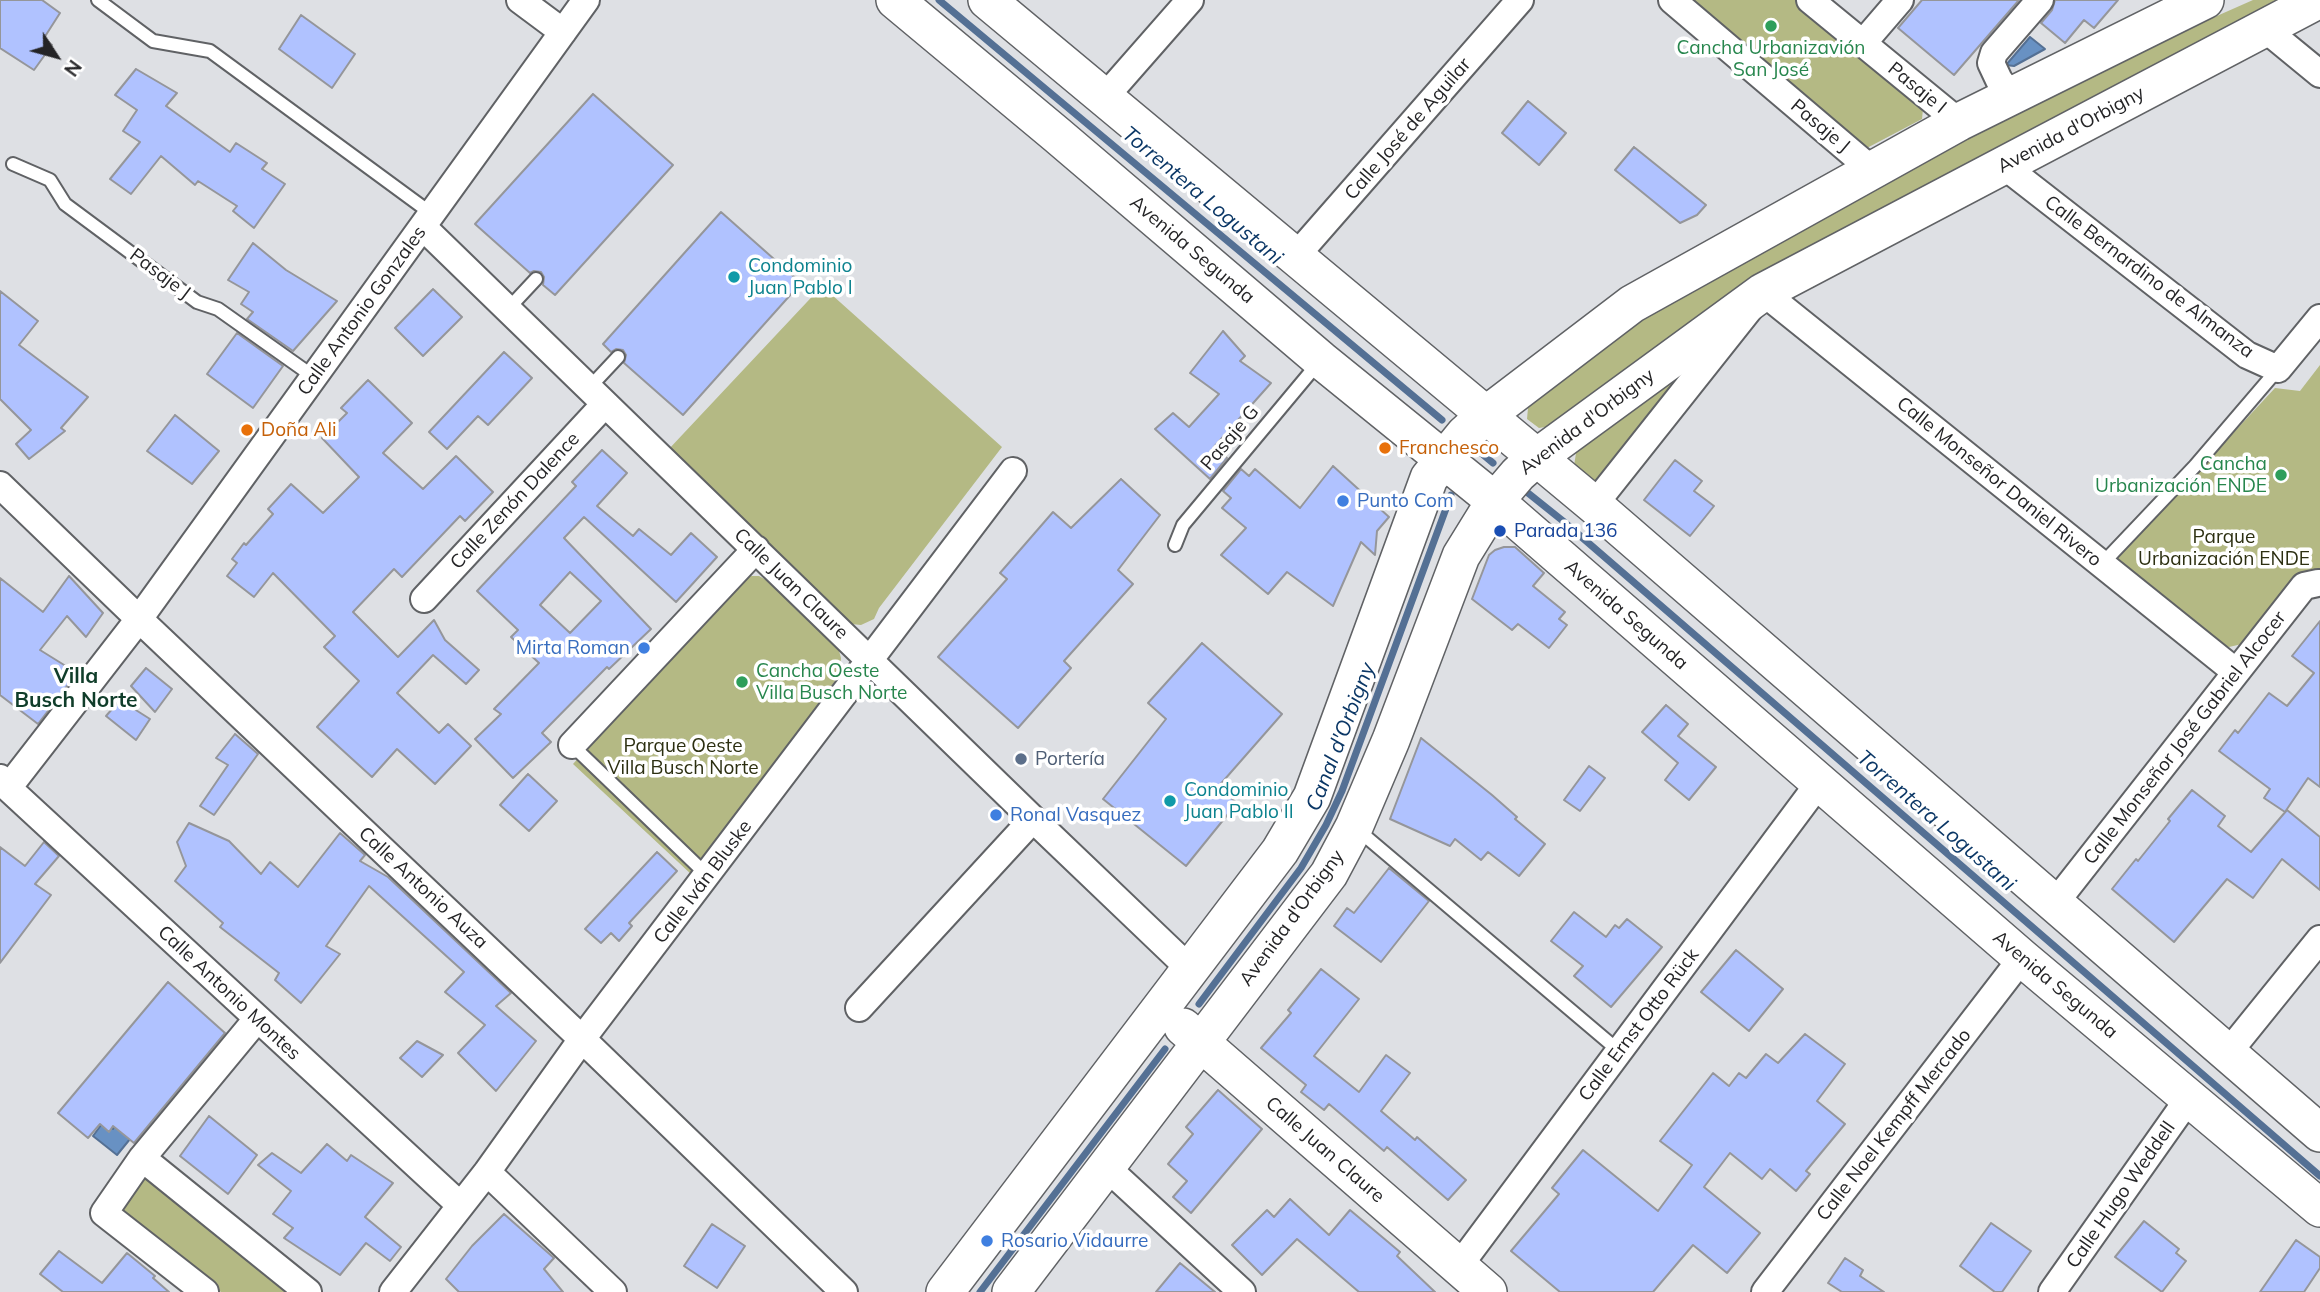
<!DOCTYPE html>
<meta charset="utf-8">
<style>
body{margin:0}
#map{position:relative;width:2320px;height:1292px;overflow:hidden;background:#dee0e4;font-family:Mulish,sans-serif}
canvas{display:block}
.north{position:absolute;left:21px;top:21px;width:70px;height:70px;-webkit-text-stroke:5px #fff;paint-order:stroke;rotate:126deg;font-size:19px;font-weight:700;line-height:28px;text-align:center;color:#242426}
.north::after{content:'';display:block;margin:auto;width:24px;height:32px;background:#242426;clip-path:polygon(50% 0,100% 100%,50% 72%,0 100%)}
</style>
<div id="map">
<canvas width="2320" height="1292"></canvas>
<div class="north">N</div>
</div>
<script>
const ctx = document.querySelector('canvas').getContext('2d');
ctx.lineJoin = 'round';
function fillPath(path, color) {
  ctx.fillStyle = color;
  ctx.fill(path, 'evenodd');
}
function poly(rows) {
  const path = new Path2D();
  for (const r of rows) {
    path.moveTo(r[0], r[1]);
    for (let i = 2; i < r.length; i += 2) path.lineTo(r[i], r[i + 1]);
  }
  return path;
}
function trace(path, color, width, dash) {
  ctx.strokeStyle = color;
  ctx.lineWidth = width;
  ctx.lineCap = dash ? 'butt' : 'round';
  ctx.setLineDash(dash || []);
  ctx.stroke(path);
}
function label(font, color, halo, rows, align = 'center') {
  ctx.font = font + ' Mulish,sans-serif';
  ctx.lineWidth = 7;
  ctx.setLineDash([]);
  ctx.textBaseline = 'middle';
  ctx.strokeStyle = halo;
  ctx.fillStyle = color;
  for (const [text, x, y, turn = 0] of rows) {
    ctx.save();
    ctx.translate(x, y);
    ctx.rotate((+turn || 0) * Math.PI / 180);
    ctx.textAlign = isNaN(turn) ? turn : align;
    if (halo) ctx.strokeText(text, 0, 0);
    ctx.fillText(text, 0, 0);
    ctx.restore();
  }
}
const green = poly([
 [1690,0,1795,0,1923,109,1922,119,1865,149],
 [2253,0,2295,0,1551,426,1539,428,1527,419,1528,408,1540,391,1636,316,1967,136,2201,23],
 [822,286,1002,447,879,608,874,619,861,625,851,624,668,450],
 [2320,365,2320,572,2295,578,2242,644,2229,647,2223,645,2115,560,2275,388,2300,391],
 [1674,376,1673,388,1596,485,1574,466,1576,453,1583,443],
 [751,576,759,576,768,581,838,647,841,658,840,669,835,681,692,875,573,764,723,595,738,582],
 [148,1178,297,1292,221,1292,125,1217,121,1206,137,1180]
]);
const water = poly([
 [2030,37,2045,49,2014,66,2006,65,2030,37],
 [104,1121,113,1129,115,1126,130,1139,117,1155,93,1136,104,1121]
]);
const stream = poly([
 [939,0,1442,420],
 [1474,447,1493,463],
 [1528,493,1563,521,2320,1176],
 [1199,1004,1301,868,1326,825,1342,791,1451,495],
 [980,1292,1165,1049]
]);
const building = poly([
 [0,0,42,0,60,13,44,38,52,45,34,70,0,48,0,0],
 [1922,0,2019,0,1954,75,1898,28,1922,0],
 [2055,0,2118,0,2094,28,2084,20,2065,43,2041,23,2052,10,2055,0],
 [301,15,355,54,332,88,279,49,301,15],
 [136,69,177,93,166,106,230,152,236,143,267,163,262,169,285,184,254,228,233,211,237,206,198,181,195,185,161,156,131,194,110,179,140,142,123,131,137,110,115,95,136,69],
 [593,94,673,165,555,295,543,285,544,277,541,272,534,271,530,273,475,224,593,94],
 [1528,101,1566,133,1539,165,1502,133,1528,101],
 [1634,147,1706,205,1697,215,1680,223,1615,170,1634,147],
 [721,212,801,283,683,415,624,363,626,355,623,350,616,349,611,352,603,344,721,212],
 [253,243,286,270,337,301,293,351,247,319,253,312,241,304,249,292,228,280,253,243],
 [433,289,462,317,423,356,395,328,433,289],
 [0,291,38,321,19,345,88,397,61,428,65,431,29,459,16,444,31,430,0,399,0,291],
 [1223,331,1245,356,1240,361,1271,383,1214,447,1227,458,1210,479,1155,429,1173,413,1189,427,1219,394,1190,373,1223,331],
 [237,333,283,366,253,408,207,374,237,333],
 [504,352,532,378,488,425,478,416,447,449,429,432,504,352],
 [368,380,412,423,383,453,423,489,456,456,493,492,465,521,460,516,402,577,394,569,353,612,398,657,434,620,445,640,479,670,466,684,433,655,397,693,439,733,448,724,471,746,435,784,397,749,372,777,317,727,359,681,324,647,335,636,273,573,254,597,227,576,237,563,232,559,244,543,246,545,273,514,268,509,291,484,323,513,359,477,322,438,347,413,341,408,368,380],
 [175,415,219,451,192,484,147,451,175,415],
 [602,450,627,473,597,506,633,536,639,529,671,555,691,533,717,557,676,602,584,517,564,538,651,629,609,669,607,667,542,733,551,742,513,778,475,739,501,714,494,709,539,663,511,637,518,630,477,591,576,486,572,482,602,450],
 [570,572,601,601,570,633,540,605,570,572],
 [1675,460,1702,481,1694,491,1714,506,1690,536,1644,500,1675,460],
 [1333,466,1389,517,1377,531,1375,555,1361,542,1333,606,1287,572,1268,594,1221,555,1246,528,1222,508,1231,498,1223,491,1241,469,1249,476,1255,469,1300,508,1333,466],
 [1121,479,1160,515,1118,570,1133,584,1064,661,1071,668,1018,728,938,657,1007,579,1000,573,1053,512,1071,528,1121,479],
 [1504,547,1515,547,1544,573,1533,586,1565,612,1559,619,1567,625,1549,648,1518,624,1512,630,1472,599,1489,555,1495,550,1504,547],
 [69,576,103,613,86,637,67,616,40,650,77,673,38,724,0,695,0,578,43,612,69,576],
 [2320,621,2320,787,2308,778,2285,812,2264,798,2270,789,2219,751,2235,730,2238,733,2269,693,2287,706,2314,673,2292,656,2320,621],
 [1202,643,1282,714,1218,787,1237,803,1186,866,1103,799,1166,719,1148,703,1202,643],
 [146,668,172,689,155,712,131,686,146,668],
 [120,700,150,719,136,740,106,716,120,700],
 [1666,705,1688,724,1678,736,1716,767,1689,800,1665,780,1678,763,1642,732,1666,705],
 [235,734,258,754,214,815,200,806,228,765,216,758,235,734],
 [1421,738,1492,795,1517,817,1515,819,1545,844,1519,876,1488,852,1481,860,1455,839,1450,846,1390,819,1421,738],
 [1589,766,1605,778,1580,811,1564,800,1589,766],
 [528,774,557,801,529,831,500,805,528,774],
 [2192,790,2225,816,2218,826,2251,852,2287,810,2320,837,2320,890,2282,859,2253,898,2227,879,2174,942,2112,889,2136,859,2138,861,2170,821,2168,819,2192,790],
 [189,823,229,841,261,874,270,862,298,887,340,833,365,855,360,861,388,877,511,993,496,1006,536,1041,496,1091,458,1053,485,1025,445,992,464,972,369,886,326,946,340,954,301,1003,275,980,279,973,220,927,223,923,175,881,186,866,177,842,189,823],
 [44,842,59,856,35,884,51,895,0,963,0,847,25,866,44,842],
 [657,852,677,871,629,923,632,926,619,941,611,933,601,943,585,929,657,852],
 [1389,868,1429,901,1381,962,1334,926,1347,908,1354,913,1389,868],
 [1574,912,1606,937,1615,925,1619,928,1627,919,1662,947,1611,1007,1574,976,1583,966,1551,941,1574,912],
 [1736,950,1783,989,1749,1031,1701,992,1736,950],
 [1321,969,1359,999,1314,1056,1359,1092,1386,1055,1410,1073,1381,1111,1415,1140,1417,1137,1466,1180,1448,1200,1387,1147,1384,1151,1329,1104,1324,1110,1301,1092,1306,1085,1261,1048,1291,1013,1288,1010,1321,969],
 [168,982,225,1033,134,1143,113,1126,109,1132,100,1124,88,1138,58,1113,168,982],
 [1805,1034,1845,1064,1817,1101,1845,1124,1806,1171,1810,1174,1796,1191,1770,1169,1762,1179,1730,1153,1704,1187,1760,1233,1727,1273,1693,1245,1653,1292,1560,1292,1511,1251,1559,1194,1552,1188,1583,1150,1658,1211,1692,1165,1660,1141,1713,1073,1729,1086,1739,1073,1746,1078,1766,1054,1778,1063,1805,1034],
 [417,1041,443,1055,422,1077,400,1058,417,1041],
 [1218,1090,1262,1129,1191,1213,1173,1197,1187,1181,1168,1164,1193,1134,1186,1127,1218,1090],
 [209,1116,257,1155,228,1194,180,1156,209,1116],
 [327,1144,347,1161,351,1155,393,1183,365,1217,401,1247,390,1261,366,1243,340,1275,284,1238,293,1228,273,1214,291,1191,258,1165,272,1153,301,1173,327,1144],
 [1290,1199,1329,1235,1350,1210,1400,1252,1397,1256,1435,1292,1359,1292,1297,1239,1262,1275,1232,1245,1267,1210,1274,1217,1290,1199],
 [504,1214,554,1258,544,1269,563,1292,459,1292,446,1279,472,1246,504,1214],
 [2144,1221,2179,1249,2176,1253,2186,1261,2162,1292,2115,1257,2144,1221],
 [1991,1223,2031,1251,2002,1292,1995,1292,1960,1266,1991,1223],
 [712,1224,745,1246,717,1288,684,1266,712,1224],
 [2296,1240,2320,1257,2320,1268,2304,1292,2260,1292,2296,1240],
 [59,1251,102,1283,127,1253,155,1276,153,1278,169,1292,63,1292,40,1274,59,1251],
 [1845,1258,1863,1270,1860,1276,1884,1292,1842,1292,1828,1283,1845,1258],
 [1180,1263,1215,1292,1156,1292,1180,1263]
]);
const lane = poly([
 [98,0,153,41,210,51,432,214],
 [13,164,50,180,65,204,197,302,218,309,314,377],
 [508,309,536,279],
 [589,388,618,357],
 [1175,545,1183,525,1319,362],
 [2102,564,2195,466,2278,369],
 [572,745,708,876],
 [1358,830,1619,1051]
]);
const street = poly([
 [520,0,563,32],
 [1672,0,1872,170],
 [1810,0,1959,122],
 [2264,28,2320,74],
 [1863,43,1900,0],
 [2012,97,1999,80,1991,63,1994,53,2040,0],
 [1104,98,1190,0],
 [2003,165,2247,355,2278,369,2320,318],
 [423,227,1033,819,1190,969],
 [1295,257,1520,0],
 [0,485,139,619,582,1039,844,1292],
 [1594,505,1763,292,2236,672],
 [424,599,605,404],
 [572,745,756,549],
 [0,778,8,788,460,1205],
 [8,788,139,619,586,0],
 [2055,903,2304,586,2318,583],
 [859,1008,1033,819],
 [2227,1054,2320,939],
 [142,1158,308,1292],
 [1105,1166,1242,1292],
 [487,1172,613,1292],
 [1459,1266,1819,783],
 [205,1292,104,1213,142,1158,257,1019],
 [393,1292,487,1172,582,1039,1013,471],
 [1765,1292,2022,958],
 [2052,1292,2189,1098]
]);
const secondary = poly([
 [895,0,1057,135,1321,360,1495,501,2022,958,2320,1208],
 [987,0,1594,505,2320,1133],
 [1183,1027,1488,1292],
 [945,1292,1280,851,1312,797,1429,478,1465,434,1485,416,1632,304,1959,122,2205,0],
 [1011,1292,1329,874,1354,827,1391,740,1461,556,1495,501,1518,474,1536,458,1763,292,2318,0]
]);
const markers = [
 [1771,26,7,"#2e9e5b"],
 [734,277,7,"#0f9aa8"],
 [247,430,7,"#e8710a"],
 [1385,448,7,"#e8710a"],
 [2281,475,7,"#2e9e5b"],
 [1343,501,7,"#3f7fe0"],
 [1500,531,7,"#1a4fb4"],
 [644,648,7,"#3f7fe0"],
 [742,682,7,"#2e9e5b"],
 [1021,759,7,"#5c6f8a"],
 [1170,801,7,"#0f9aa8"],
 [996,815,7,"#3f7fe0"],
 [987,1241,7,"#3f7fe0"]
];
const leisureNames = [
 ["Cancha Urbanizavión",1771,48],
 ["San José",1771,70],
 ["Cancha",2267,464,"right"],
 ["Urbanización ENDE",2267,486,"right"],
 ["Cancha Oeste",756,671,"left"],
 ["Villa Busch Norte",756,693,"left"]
];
const streetNames = [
 ["Pasaje I",1917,88,39],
 ["Pasaje J",1820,126,40],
 ["Calle José de Aguilar",1408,129,-49],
 ["Avenida d'Orbigny",2071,130,-28],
 ["Avenida Segunda",1192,250,40],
 ["Pasaje J",160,274,37],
 ["Calle Bernardino de Almanza",2149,277,37],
 ["Calle Antonio Gonzales",362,311,-54],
 ["Avenida d'Orbigny",1587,422,-37],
 ["Pasaje G",1230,438,-50],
 ["Calle Monseñor Daniel Rivero",1999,482,39],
 ["Calle Zenón Dalence",515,501,-47],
 ["Calle Juan Claure",791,584,44],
 ["Avenida Segunda",1626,615,41],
 ["Calle Monseñor José Gabriel Alcocer",2185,738,-52],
 ["Calle Iván Bluske",703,882,-53],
 ["Calle Antonio Auza",423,888,43],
 ["Avenida d'Orbigny",1292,918,-54],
 ["Avenida Segunda",2055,985,40],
 ["Calle Antonio Montes",229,993,43],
 ["Calle Ernst Otto Rück",1639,1025,-53],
 ["Calle Noel Kempff Mercado",1894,1125,-52],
 ["Calle Juan Claure",1325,1150,41],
 ["Calle Hugo Weddell",2121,1195,-55]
];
const cultureNames = [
 ["Condominio",748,266],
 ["Juan Pablo I",748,288],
 ["Condominio",1184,790],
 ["Juan Pablo II",1184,812]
];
const foodNames = [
 ["Doña Ali",261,430],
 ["Franchesco",1399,448]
];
const shopNames = [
 ["Punto Com",1357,501],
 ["Mirta Roman",630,648,"right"],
 ["Ronal Vasquez",1010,815],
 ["Rosario Vidaurre",1001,1241]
];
const transitNames = [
 ["Parada 136",1514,531]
];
const parkNames = [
 ["Parque",2224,537],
 ["Urbanización ENDE",2224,559],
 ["Parque Oeste",683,746],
 ["Villa Busch Norte",683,768]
];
const serviceNames = [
 ["Portería",1035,759]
];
const waterNames = [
 ["Torrentera Logustani",1202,196,40],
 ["Canal d'Orbigny",1341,737,-69],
 ["Torrentera Logustani",1936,821,41]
];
const neighbourhoodNames = [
 ["Villa",76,677],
 ["Busch Norte",76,701]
];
fillPath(green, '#b4b984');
fillPath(water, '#6891c3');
trace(water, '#547094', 2);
trace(stream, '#547094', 7);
fillPath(building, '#b0c2ff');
trace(building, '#95969a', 2);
trace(lane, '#606265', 16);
trace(street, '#606265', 30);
trace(secondary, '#606265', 40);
trace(lane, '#fff', 12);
trace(street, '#fff', 26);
trace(secondary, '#fff', 37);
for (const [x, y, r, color] of markers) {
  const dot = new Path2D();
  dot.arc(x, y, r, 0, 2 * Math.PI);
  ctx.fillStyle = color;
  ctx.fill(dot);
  trace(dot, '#fff', 2.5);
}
label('19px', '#27864d', '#fff', leisureNames);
label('19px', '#242426', '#fff', streetNames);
label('19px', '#0d838f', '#fff', cultureNames, 'left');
label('19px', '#c56008', '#fff', foodNames, 'left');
label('19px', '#366cbe', '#fff', shopNames, 'left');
label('19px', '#164399', '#fff', transitNames, 'left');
label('19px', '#2c2f11', '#fff', parkNames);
label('19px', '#4e5e75', '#fff', serviceNames, 'left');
label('italic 21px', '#0b3766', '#fff', waterNames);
label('bold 21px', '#103d2a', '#fff', neighbourhoodNames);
</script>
